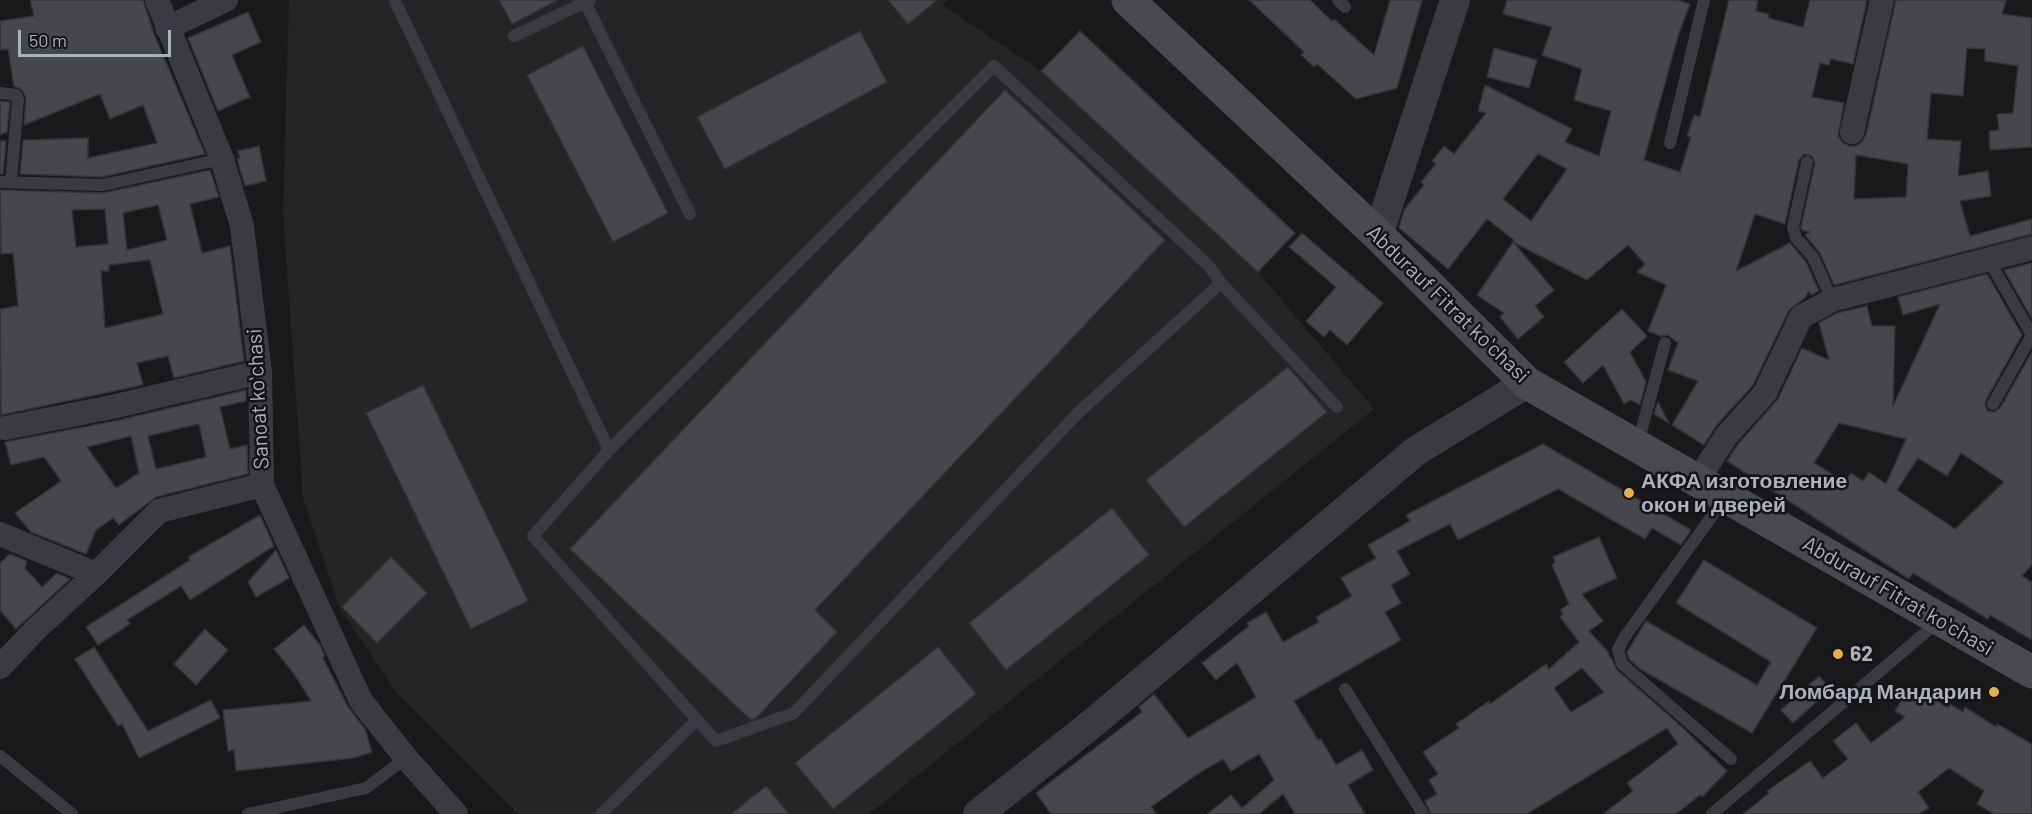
<!DOCTYPE html>
<meta charset="utf-8">
<style>
body{margin:0}
#map{position:relative;width:2032px;height:814px;overflow:hidden;background:#19191b;font-family:Barlow,sans-serif}
canvas{display:block}
.scale{position:absolute;left:18px;top:30px;width:153px;height:27px;box-sizing:border-box;border:3px solid #adb1ba;border-top:0;padding-left:8px;font-size:18px;line-height:21px;white-space:nowrap;color:#adb1ba;-webkit-text-stroke:4px #141416;paint-order:stroke}
</style>
<div id="map">
<canvas width="2032" height="814"></canvas>
<div class="scale">50 m</div>
</div>
<script>
const ctx = document.querySelector('canvas').getContext('2d');
ctx.lineJoin = 'round';
function fillPath(path, color) {
  ctx.fillStyle = color;
  ctx.fill(path, 'evenodd');
}
function poly(rows) {
  const path = new Path2D();
  for (const r of rows) {
    path.moveTo(r[0], r[1]);
    for (let i = 2; i < r.length; i += 2) path.lineTo(r[i], r[i + 1]);
  }
  return path;
}
function trace(path, color, width, dash) {
  ctx.strokeStyle = color;
  ctx.lineWidth = width;
  ctx.lineCap = dash ? 'butt' : 'round';
  ctx.setLineDash(dash || []);
  ctx.stroke(path);
}
function label(font, color, halo, rows, align = 'center') {
  ctx.font = font + ' Barlow,sans-serif';
  ctx.lineWidth = 5;
  ctx.setLineDash([]);
  ctx.textBaseline = 'middle';
  ctx.strokeStyle = halo;
  ctx.fillStyle = color;
  for (const [text, x, y, turn = 0] of rows) {
    ctx.save();
    ctx.translate(x, y);
    ctx.rotate((+turn || 0) * Math.PI / 180);
    ctx.textAlign = isNaN(turn) ? turn : align;
    if (halo) ctx.strokeText(text, 0, 0);
    ctx.fillText(text, 0, 0);
    ctx.restore();
  }
}
const built = poly([
 [289,0,948,0,942,5,1041,71,1080,31,1295,233,1258,272,1374,409,869,814,518,814,397,693,340,609,303,498,283,212]
]);
const building = poly([
 [30,0,143,0,154,34,205,154,102,177,20,174,23,140,88,138,88,158,157,143,143,105,110,119,100,94,24,125,26,97,21,89,14,86,8,49,0,50,0,21,34,16,30,0],
 [499,0,558,0,512,24,499,0],
 [888,0,937,0,908,24,888,0],
 [1249,0,1310,0,1332,21,1334,19,1374,55,1390,0,1422,0,1397,88,1356,99,1317,64,1314,67,1301,55,1304,52,1249,0],
 [1507,0,1678,0,1690,4,1678,36,1644,160,1680,172,1691,137,1687,136,1694,115,1700,117,1729,0,1758,0,1756,11,1769,14,1768,18,1803,27,1810,0,1867,0,1853,64,1831,59,1829,65,1820,63,1812,97,1844,103,1838,136,1843,143,1849,146,1856,146,1862,142,1866,135,1896,0,2006,0,2002,14,2032,18,2032,147,1990,150,1989,131,1999,130,1997,114,2013,113,2018,66,1985,61,1985,49,1967,48,1963,96,1931,93,1927,139,1961,141,1958,176,1988,171,1991,196,1960,201,1970,236,2032,219,2032,234,1834,285,1820,253,1805,235,1810,232,1802,230,1801,227,1815,163,1812,156,1804,154,1799,160,1785,224,1755,214,1736,271,1790,243,1806,262,1819,291,1811,295,1809,291,1805,298,1789,310,1753,385,1716,426,1704,445,1672,425,1698,381,1668,370,1678,343,1668,335,1661,336,1648,331,1666,285,1637,272,1645,264,1628,245,1587,280,1513,242,1514,240,1487,219,1448,269,1399,228,1404,210,1424,185,1421,182,1436,164,1432,161,1444,146,1454,154,1486,113,1478,111,1485,85,1572,129,1565,142,1599,156,1611,111,1574,100,1582,69,1542,55,1552,27,1503,14,1507,0],
 [1538,154,1567,169,1531,221,1503,199,1538,154],
 [1856,155,1908,164,1906,197,1854,199,1856,155],
 [248,12,261,42,232,55,250,97,218,111,188,38,248,12],
 [860,31,887,82,725,169,697,117,860,31],
 [1080,31,1295,233,1258,272,1041,71,1080,31],
 [583,46,668,213,613,242,527,75,583,46],
 [1494,48,1537,60,1529,88,1487,77,1494,48],
 [1005,90,1165,240,815,610,837,632,756,718,751,720,570,549,1005,90],
 [0,101,10,102,7,132,0,135,0,101],
 [0,141,6,141,3,174,0,174,0,141],
 [259,146,266,181,245,186,237,159,240,158,238,151,259,146],
 [210,170,219,197,190,204,202,253,230,246,244,361,174,378,168,356,137,363,143,385,1,415,0,309,18,306,13,253,1,254,0,190,103,193,210,170],
 [158,205,167,240,127,250,123,213,158,205],
 [105,209,108,244,76,247,72,210,105,209],
 [150,260,163,314,105,328,101,271,109,271,109,265,150,260],
 [1302,233,1383,303,1347,345,1330,330,1324,337,1306,321,1336,287,1289,247,1302,233],
 [1513,242,1554,290,1535,306,1544,317,1518,339,1500,317,1504,313,1477,295,1513,242],
 [2032,263,2032,319,2004,270,2032,263],
 [1987,274,2022,335,1986,400,1985,405,1988,411,1994,412,2000,408,2032,352,2032,565,2022,576,2032,582,2032,640,1990,615,1988,619,1913,573,1909,579,1727,461,1738,444,1778,399,1802,348,1829,360,1819,323,1837,313,1867,306,1872,326,1895,326,1893,406,1940,304,1903,315,1898,297,1987,274],
 [1839,423,1906,439,1886,484,1869,472,1863,481,1851,473,1845,482,1814,463,1839,423],
 [1961,453,2004,482,1955,529,1897,490,1918,458,1947,476,1961,453],
 [1622,309,1647,336,1630,352,1646,382,1640,405,1631,400,1624,404,1603,365,1583,383,1564,362,1622,309],
 [1288,367,1327,412,1184,527,1146,480,1288,367],
 [423,385,528,601,471,629,366,413,423,385],
 [246,390,246,401,220,407,230,449,247,445,248,474,156,497,119,525,113,518,96,530,86,554,31,532,15,513,61,481,44,457,11,465,5,442,115,421,246,390],
 [199,424,206,457,156,469,148,436,199,424],
 [131,436,139,473,116,488,87,447,131,436],
 [1658,402,1669,423,1654,414,1658,402],
 [1543,444,1691,530,1681,545,1652,528,1645,539,1558,489,1458,540,1450,524,1397,551,1410,574,1391,585,1401,603,1385,612,1401,640,1294,701,1318,740,1321,739,1336,765,1362,750,1373,770,1348,785,1365,814,1295,814,1283,794,1259,814,1207,814,1231,795,1242,808,1274,780,1259,754,1231,771,1223,759,1196,775,1151,807,1157,814,1051,814,1036,793,1142,712,1139,707,1154,694,1188,738,1256,697,1237,663,1216,680,1202,663,1249,626,1247,623,1266,612,1283,642,1319,622,1316,617,1352,596,1341,578,1376,558,1368,545,1410,521,1406,515,1543,444],
 [1112,508,1149,555,1006,670,969,623,1112,508],
 [260,515,274,546,190,600,181,586,127,620,130,624,98,645,86,627,190,560,188,557,260,515],
 [1599,537,1617,578,1582,594,1603,621,1589,631,1609,653,1608,655,1612,659,1617,670,1683,728,1727,771,1702,797,1700,795,1676,814,1603,814,1633,791,1627,783,1678,744,1667,728,1527,814,1431,814,1425,801,1437,794,1429,780,1438,774,1423,752,1459,728,1456,724,1489,701,1490,704,1546,664,1549,669,1579,642,1560,617,1563,614,1560,610,1569,604,1552,565,1555,562,1553,557,1599,537],
 [1582,668,1604,692,1571,712,1554,688,1582,668],
 [276,550,289,578,256,597,248,582,276,550],
 [10,554,27,561,25,568,42,587,57,573,70,579,16,629,0,610,0,563,10,554],
 [391,557,427,593,377,643,342,607,391,557],
 [1704,560,1817,628,1752,733,1640,669,1629,659,1627,652,1646,621,1757,685,1771,662,1676,603,1704,560],
 [304,625,320,645,325,656,323,658,348,707,365,729,372,752,354,758,236,771,234,750,228,751,223,710,311,701,294,674,274,649,304,625],
 [205,629,228,650,196,685,174,664,205,629],
 [94,647,148,731,211,700,220,718,139,758,122,724,118,726,75,659,94,647],
 [938,647,976,694,833,809,795,763,938,647],
 [1819,676,1831,689,1793,723,1781,710,1819,676],
 [1906,693,1918,701,1921,697,1933,705,1936,700,1948,708,1950,704,1963,712,1965,707,1996,727,1997,724,2032,744,2032,814,1994,814,1977,804,1984,791,1949,768,1918,792,1929,808,1919,814,1743,814,1769,793,1767,791,1810,761,1823,778,1848,759,1833,741,1856,723,1871,743,1905,717,1895,711,1906,693],
 [766,786,789,814,731,814,766,786]
]);
const service = poly([
 [1338,0,1345,7],
 [395,1,609,450,994,66,1209,266,1221,283,1337,407],
 [585,2,690,214],
 [514,36,590,0],
 [0,93,16,95,18,100,11,182],
 [1670,143,1704,0],
 [1807,162,1793,227,1796,238,1813,257,1832,300],
 [0,182,103,185,222,159],
 [1988,259,2032,335,1993,404],
 [1638,443,1665,343],
 [609,450,533,536,716,741,794,713,1078,413,1221,283],
 [1725,498,1624,638,1618,650,1622,664,1731,759],
 [1345,689,1423,814],
 [0,756,72,814],
 [248,814,366,788,406,758],
 [601,814,697,720],
 [1712,814,1939,621]
]);
const minor = poly([
 [167,28,226,0],
 [1852,132,1882,0],
 [5,428,112,407,260,372],
 [1697,481,1727,435,1765,393,1801,317,1832,300,2032,248],
 [262,485,361,701,406,758,456,814],
 [0,534,96,574],
 [0,667,35,630,96,574,159,511,262,485,260,372,242,226,222,159,157,0]
]);
const tertiary = poly([
 [1378,235,1455,0],
 [978,814,1093,723,1416,451,1527,383]
]);
const secondary = poly([
 [1128,0,1378,235,1527,383,2032,672]
]);
const markers = [
 [1629,493,6,"#e4af48"],
 [1838,654,6,"#e4af48"],
 [1994,692,6,"#e4af48"]
];
const streetNames = [
 ["Abdurauf Fitrat koʻchasi",1448,304,44],
 ["Sanoat koʻchasi",258,399,-93],
 ["Abdurauf Fitrat koʻchasi",1898,596,30]
];
const poiNames = [
 ["АКФА изготовление",1641,481],
 ["окон и дверей",1641,505],
 ["62",1850,654],
 ["Ломбард Мандарин",1982,692,"right"]
];
fillPath(built, '#252528');
fillPath(building, '#46474b');
trace(building, '#333337', 1.5);
trace(service, '#3a3b40', 12);
trace(minor, '#3a3b40', 24);
trace(tertiary, '#3a3b40', 30);
trace(secondary, '#494a50', 33);
for (const [x, y, r, color] of markers) {
  const dot = new Path2D();
  dot.arc(x, y, r, 0, 2 * Math.PI);
  ctx.fillStyle = color;
  ctx.fill(dot);
  trace(dot, '#141416', 2);
}
label('21px', '#adb1ba', '#141416', streetNames);
label('bold 21px', '#adb1ba', '#141416', poiNames, 'left');
</script>
